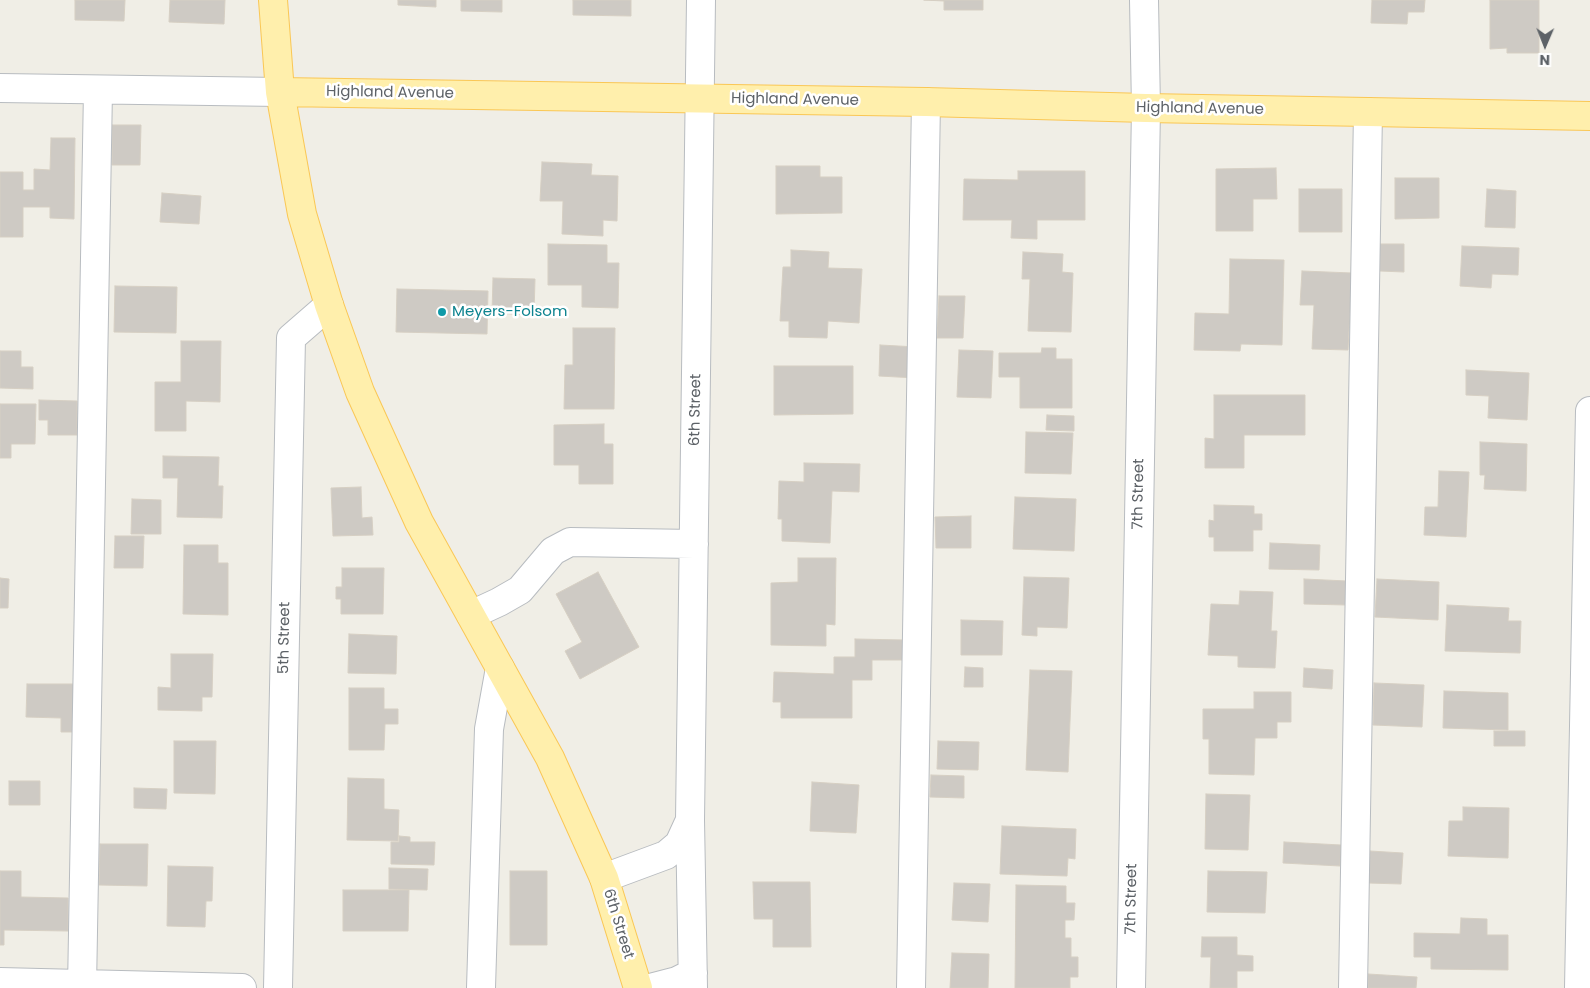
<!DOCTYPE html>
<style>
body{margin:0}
#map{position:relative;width:1590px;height:988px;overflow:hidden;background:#f0eee6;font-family:Poppins,sans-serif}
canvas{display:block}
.north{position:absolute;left:1520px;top:20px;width:50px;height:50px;-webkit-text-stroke:4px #fff;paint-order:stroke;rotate:181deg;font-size:14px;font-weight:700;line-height:20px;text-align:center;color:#5d6267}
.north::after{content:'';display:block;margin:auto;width:18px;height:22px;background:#5d6267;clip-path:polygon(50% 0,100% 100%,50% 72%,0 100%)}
</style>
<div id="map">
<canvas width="1590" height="988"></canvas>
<div class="north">N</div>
</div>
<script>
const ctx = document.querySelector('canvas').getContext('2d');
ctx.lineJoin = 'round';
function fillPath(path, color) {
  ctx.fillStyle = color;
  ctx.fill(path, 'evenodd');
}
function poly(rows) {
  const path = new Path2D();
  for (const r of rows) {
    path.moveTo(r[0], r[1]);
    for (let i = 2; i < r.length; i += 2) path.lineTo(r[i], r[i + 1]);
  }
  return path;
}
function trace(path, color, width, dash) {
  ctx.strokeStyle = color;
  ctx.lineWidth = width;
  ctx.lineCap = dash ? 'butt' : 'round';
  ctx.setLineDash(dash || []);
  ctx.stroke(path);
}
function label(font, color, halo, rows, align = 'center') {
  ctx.font = font + ' Poppins,sans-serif';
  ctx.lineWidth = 5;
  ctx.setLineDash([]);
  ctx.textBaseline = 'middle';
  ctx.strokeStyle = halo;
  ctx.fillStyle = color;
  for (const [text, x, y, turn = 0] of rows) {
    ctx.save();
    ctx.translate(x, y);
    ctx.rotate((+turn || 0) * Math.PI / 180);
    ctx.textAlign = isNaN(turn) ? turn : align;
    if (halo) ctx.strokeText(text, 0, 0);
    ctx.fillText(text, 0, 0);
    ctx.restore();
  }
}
const building = poly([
 [75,0,125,0,124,21,75,20,75,0],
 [170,0,225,0,224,24,169,22,170,0],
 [398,0,436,0,436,7,398,5,398,0],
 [461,0,502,0,502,12,461,11,461,0],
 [573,0,631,0,631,16,573,15,573,0],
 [924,0,983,0,983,10,944,10,944,1,924,0],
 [1372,0,1425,0,1424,12,1408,12,1407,24,1371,23,1372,0],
 [1490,0,1539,0,1539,53,1507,53,1507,48,1490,49,1490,0],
 [112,125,141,125,140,165,112,165,112,125],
 [51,138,75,138,74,219,50,218,50,207,23,207,23,237,0,237,0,172,23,172,23,190,34,190,34,169,50,170,51,138],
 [542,162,592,164,591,175,618,176,617,221,603,220,603,236,562,234,563,201,540,201,542,162],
 [776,166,820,166,820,177,842,177,842,213,776,214,776,166],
 [1276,168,1277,199,1253,199,1253,231,1216,231,1216,169,1276,168],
 [1018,171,1085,171,1085,220,1037,220,1037,239,1011,238,1012,220,963,220,964,179,1018,180,1018,171],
 [1395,178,1439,178,1439,218,1395,219,1395,178],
 [1299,189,1342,189,1342,232,1299,232,1299,189],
 [1487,189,1516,191,1515,228,1485,227,1487,189],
 [162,193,201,196,199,224,160,222,162,193],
 [548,244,607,245,607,263,619,263,618,308,582,307,582,285,548,285,548,244],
 [1380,244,1404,244,1404,272,1380,271,1380,244],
 [1462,246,1519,248,1518,275,1492,274,1491,288,1460,286,1462,246],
 [791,250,829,252,828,268,862,269,859,323,828,321,827,338,789,337,789,321,780,321,783,267,791,267,791,250],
 [1023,252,1063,254,1062,272,1073,273,1071,332,1028,331,1030,279,1022,279,1023,252],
 [1230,259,1284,260,1282,345,1241,344,1240,351,1194,350,1195,313,1229,314,1230,259],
 [1302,271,1352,273,1348,350,1312,349,1314,305,1300,305,1302,271],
 [493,278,535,279,534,315,492,313,493,278],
 [115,286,177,287,176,333,114,332,115,286],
 [397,289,488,291,487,334,396,332,397,289],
 [939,296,965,296,963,338,937,338,939,296],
 [573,328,615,328,614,409,564,409,565,365,573,365,573,328],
 [181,341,221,341,220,402,186,401,186,431,155,431,155,382,181,382,181,341],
 [880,345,917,347,916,378,879,376,880,345],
 [1042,348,1056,348,1056,359,1072,359,1072,408,1020,408,1020,377,999,377,999,353,1041,353,1042,348],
 [959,350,993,351,991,398,957,397,959,350],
 [0,351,21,351,21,367,33,367,33,389,0,388,0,351],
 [774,366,853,366,853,414,774,415,774,366],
 [1466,370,1529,373,1527,420,1488,418,1489,396,1466,395,1466,370],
 [1214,395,1305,395,1305,435,1244,435,1244,468,1205,468,1205,438,1214,439,1214,395],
 [39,400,77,401,77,435,48,435,48,420,39,420,39,400],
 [0,404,36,404,35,444,11,444,11,458,0,458,0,404],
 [1047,415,1074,416,1074,431,1046,430,1047,415],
 [604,424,604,444,613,444,613,484,579,484,579,465,554,465,554,425,604,424],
 [1026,432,1073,433,1071,474,1025,473,1026,432],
 [1480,442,1527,444,1526,491,1484,489,1485,475,1480,475,1480,442],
 [163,456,219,457,218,486,223,486,222,518,177,517,178,478,163,478,163,456],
 [804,463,860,464,859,492,832,491,830,543,782,541,782,519,778,519,779,481,804,482,804,463],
 [1439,471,1469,472,1466,537,1424,535,1425,507,1438,507,1439,471],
 [361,487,362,518,372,517,373,535,333,536,331,488,361,487],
 [1015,497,1076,499,1074,551,1013,549,1015,497],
 [132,499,161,500,161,534,131,534,132,499],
 [1214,505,1254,506,1254,514,1262,514,1262,530,1253,530,1253,551,1214,551,1214,537,1209,537,1209,520,1214,521,1214,505],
 [971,516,971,548,936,548,935,517,971,516],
 [115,536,144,536,143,568,114,568,115,536],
 [1270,543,1320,545,1319,570,1269,569,1270,543],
 [184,545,218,545,218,563,228,563,228,615,183,614,184,545],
 [798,558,836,558,835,625,826,624,826,646,771,645,771,583,798,582,798,558],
 [342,568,384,568,383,614,341,614,341,599,336,599,336,587,342,587,342,568],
 [598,572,639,647,580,679,565,651,582,642,556,594,598,572],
 [1024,577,1069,578,1067,628,1037,627,1037,636,1022,635,1024,577],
 [0,578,9,579,8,608,0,608,0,578],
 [1304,579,1347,581,1346,605,1304,604,1304,579],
 [1377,579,1439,582,1438,620,1375,617,1377,579],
 [1240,591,1273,592,1271,631,1277,631,1275,668,1238,667,1238,656,1208,655,1211,604,1239,605,1240,591],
 [1447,605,1509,608,1508,621,1521,621,1520,653,1445,651,1447,605],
 [961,620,1003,621,1002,655,961,655,961,620],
 [349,634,397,636,396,674,348,673,349,634],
 [855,639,905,640,904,660,872,660,872,680,852,680,852,718,781,718,781,702,773,702,774,672,834,674,834,657,855,657,855,639],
 [171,654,213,654,212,697,202,697,202,711,158,710,158,687,171,688,171,654],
 [965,667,983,668,983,687,964,687,965,667],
 [1304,668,1333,670,1332,689,1303,687,1304,668],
 [1030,670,1072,671,1068,772,1026,770,1030,670],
 [1374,683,1424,685,1422,727,1373,725,1374,683],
 [27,684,75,684,74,732,61,732,61,718,26,717,27,684],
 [349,688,384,688,384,709,398,709,398,724,385,724,384,750,349,750,349,688],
 [1444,691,1508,693,1508,730,1443,728,1444,691],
 [1254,692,1291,692,1291,722,1277,722,1277,738,1255,738,1254,775,1209,774,1209,739,1203,739,1203,709,1254,709,1254,692],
 [1494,731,1525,731,1525,746,1494,746,1494,731],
 [174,741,216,741,215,794,174,793,174,741],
 [938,741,979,742,978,770,937,769,938,741],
 [931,775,964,776,964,798,930,797,931,775],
 [348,778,384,779,384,809,399,810,398,841,347,840,348,778],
 [9,781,40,781,40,805,9,805,9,781],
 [812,782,859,785,856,833,810,831,812,782],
 [134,788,167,789,166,809,134,808,134,788],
 [1206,794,1250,795,1248,850,1205,849,1206,794],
 [1463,807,1509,808,1508,858,1448,856,1449,821,1463,821,1463,807],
 [1002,826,1076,829,1075,859,1068,858,1067,876,1000,874,1002,826],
 [399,836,410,837,410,842,435,842,434,865,391,864,391,842,399,842,399,836],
 [1284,842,1341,845,1340,866,1283,863,1284,842],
 [100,844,148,844,147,886,99,885,100,844],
 [1370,851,1403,853,1401,884,1368,883,1370,851],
 [168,866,213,867,212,901,206,901,205,927,167,926,168,866],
 [389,868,428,869,427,890,389,889,389,868],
 [0,871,21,871,21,897,68,898,68,931,4,930,4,945,0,945,0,871],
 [510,871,547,871,547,945,510,945,510,871],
 [1208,871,1267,872,1265,913,1207,912,1208,871],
 [753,882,810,882,811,947,773,947,773,919,754,919,753,882],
 [954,883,990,884,988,922,952,920,954,883],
 [1016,885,1066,886,1066,903,1075,903,1074,920,1065,920,1065,938,1071,938,1071,957,1078,957,1078,977,1070,977,1070,988,1015,988,1016,885],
 [343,890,409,890,408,931,343,931,343,890],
 [1461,918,1487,919,1487,935,1508,935,1508,970,1431,969,1431,957,1414,957,1414,933,1460,934,1461,918],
 [1202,937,1237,937,1237,955,1253,956,1253,971,1237,971,1237,988,1210,988,1211,957,1201,957,1202,937],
 [952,953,989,954,988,988,950,988,952,953],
 [1368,974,1417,977,1416,988,1368,988,1368,974]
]);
const minor = poly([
 [0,88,280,92],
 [471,615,499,602,520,590,553,551,570,542,694,544],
 [604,878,666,855,679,844,690,820],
 [0,982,242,988],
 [82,988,98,90],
 [278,988,291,338,329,305],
 [481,988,489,729,500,668],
 [650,988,677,981,693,973],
 [693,988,690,820,701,0],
 [911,988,926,102],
 [1131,988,1146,108,1144,0],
 [1353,988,1368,112],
 [1579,988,1590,411]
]);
const major = poly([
 [273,0,280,92,302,214,329,305,360,392,419,522,550,758,604,878,638,988],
 [280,92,926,102,1146,108,1590,116]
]);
const markers = [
 [442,312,5,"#0f9aa8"]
];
const streetNames = [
 ["Highland Avenue",390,93,1],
 ["Highland Avenue",795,100,1],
 ["Highland Avenue",1200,109,1],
 ["6th Street",696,410,-89],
 ["7th Street",1139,494,-89],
 ["5th Street",285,638,-89],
 ["7th Street",1132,899,-89],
 ["6th Street",618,924,73]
];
const cultureNames = [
 ["Meyers-Folsom",452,312]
];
fillPath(building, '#cecac4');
trace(building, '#d6cfc3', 1);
trace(minor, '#b8bcc0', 30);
trace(major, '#fac755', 30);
trace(minor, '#fff', 28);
trace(major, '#ffefac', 28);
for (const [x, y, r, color] of markers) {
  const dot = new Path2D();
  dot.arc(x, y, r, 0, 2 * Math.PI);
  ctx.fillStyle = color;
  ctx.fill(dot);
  trace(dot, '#fff', 2);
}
label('15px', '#5d6267', '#fff', streetNames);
label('15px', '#0d838f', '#fff', cultureNames, 'left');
</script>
